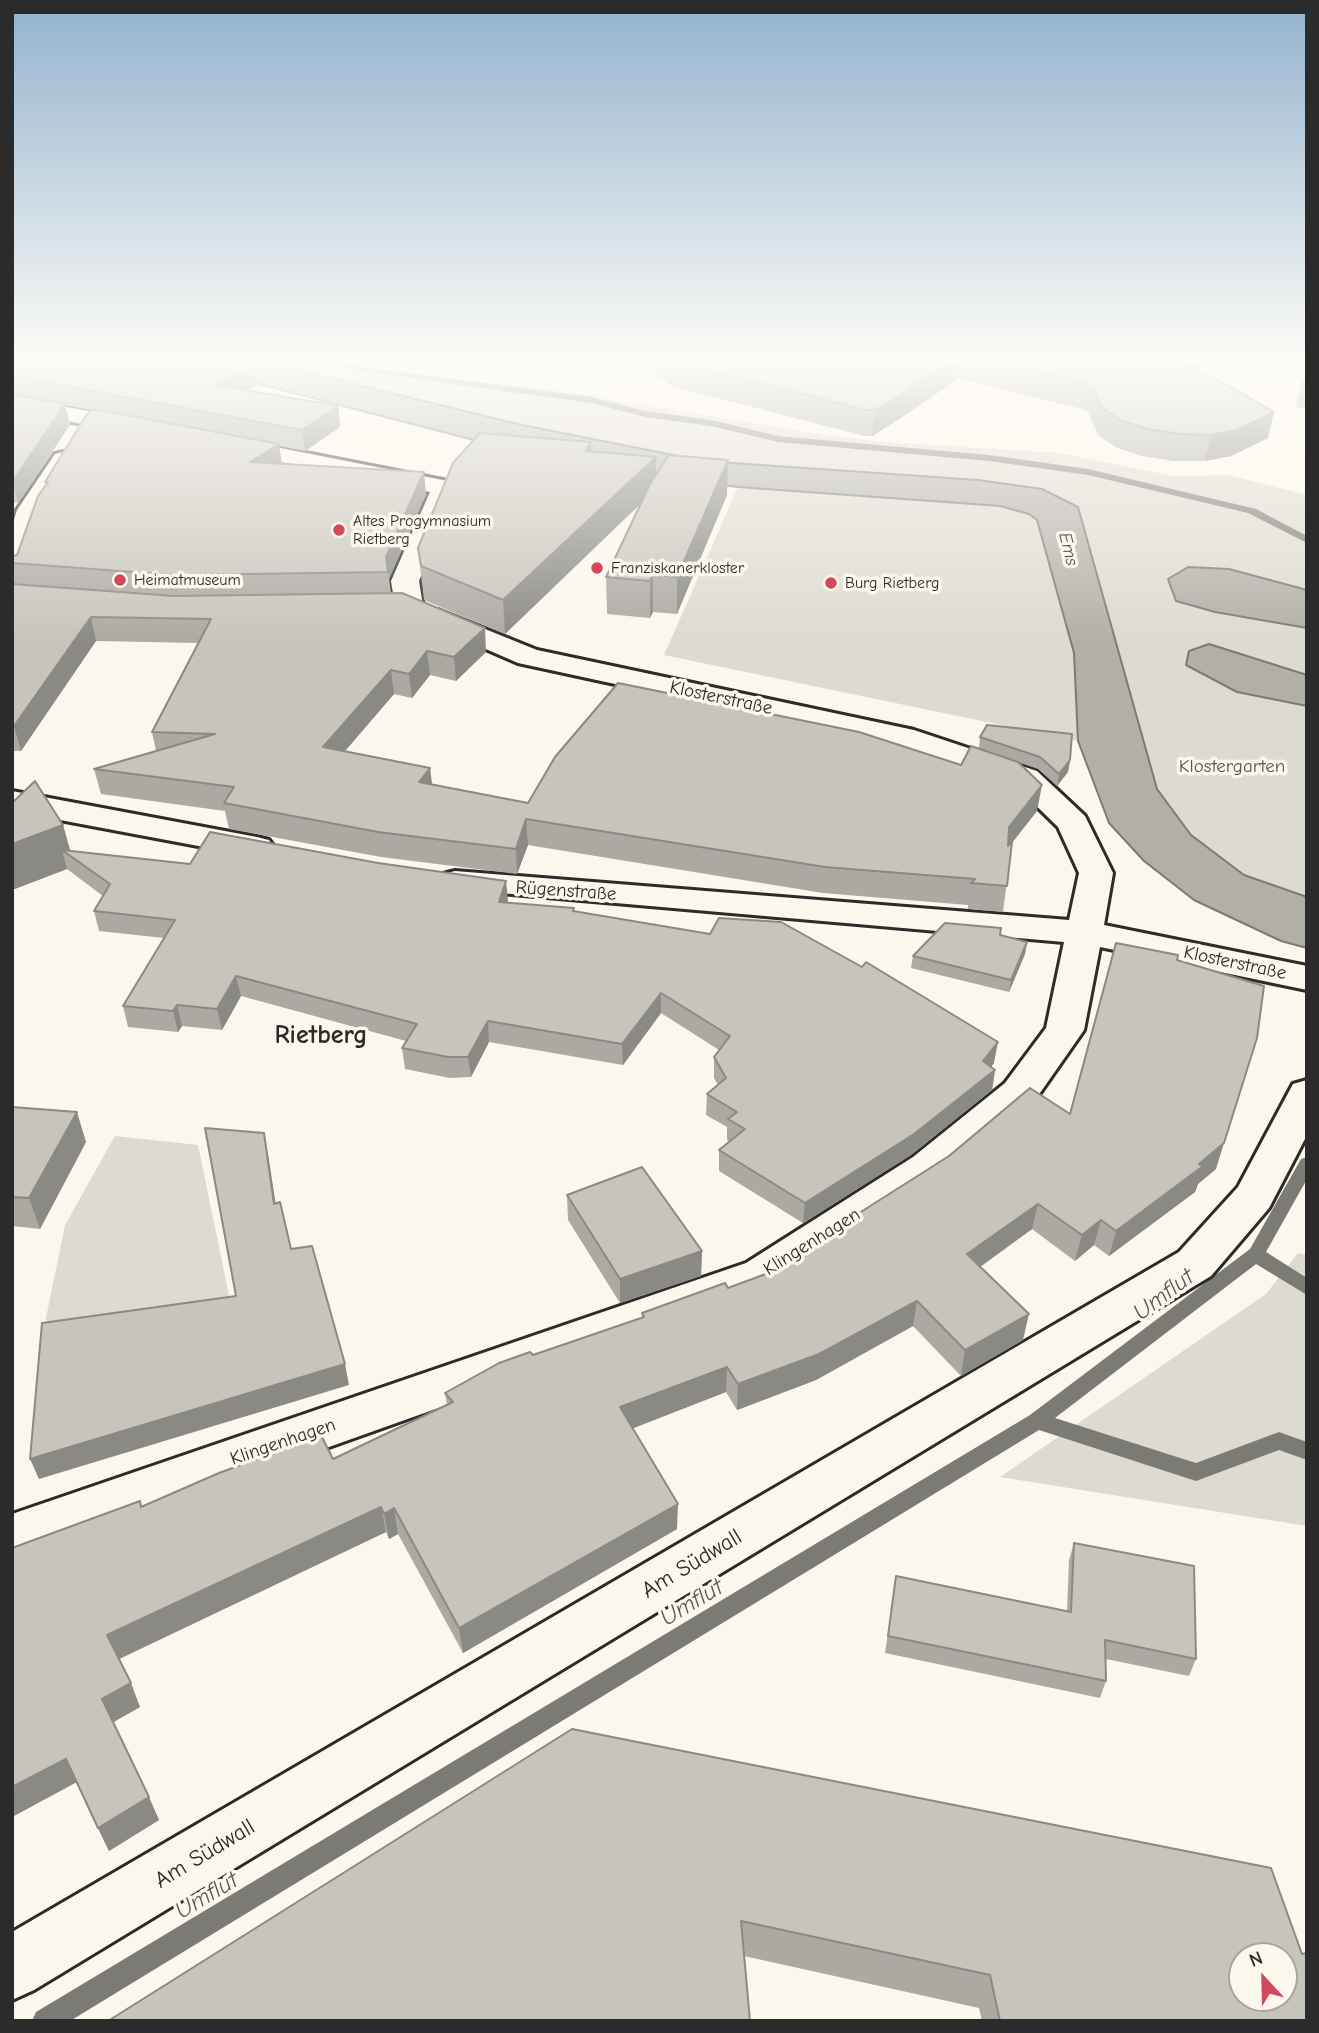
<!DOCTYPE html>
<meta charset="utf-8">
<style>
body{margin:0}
#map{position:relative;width:1319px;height:2033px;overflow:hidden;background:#fbf7ec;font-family:"Comic Neue",sans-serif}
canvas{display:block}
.frame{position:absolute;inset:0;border:14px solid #2b2b2b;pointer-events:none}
.north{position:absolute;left:1228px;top:1942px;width:70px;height:70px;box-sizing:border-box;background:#fbf7ec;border:2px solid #a8a59f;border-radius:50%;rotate:338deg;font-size:19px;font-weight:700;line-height:28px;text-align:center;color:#2b2b2b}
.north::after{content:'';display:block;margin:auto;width:24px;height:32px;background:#d1495b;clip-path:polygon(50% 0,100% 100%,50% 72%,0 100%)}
</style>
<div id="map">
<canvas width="1319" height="2033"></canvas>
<div class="frame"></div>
<div class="north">N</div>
</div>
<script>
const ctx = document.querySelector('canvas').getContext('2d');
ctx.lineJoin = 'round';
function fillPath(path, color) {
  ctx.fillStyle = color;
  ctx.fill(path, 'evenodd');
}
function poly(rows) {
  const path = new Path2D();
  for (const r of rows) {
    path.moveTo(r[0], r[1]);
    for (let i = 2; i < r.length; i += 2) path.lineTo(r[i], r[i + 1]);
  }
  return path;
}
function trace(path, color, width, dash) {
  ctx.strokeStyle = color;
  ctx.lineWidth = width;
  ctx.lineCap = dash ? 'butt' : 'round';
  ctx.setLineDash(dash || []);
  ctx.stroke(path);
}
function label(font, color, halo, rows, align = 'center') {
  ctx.font = font + ' "Comic Neue",sans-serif';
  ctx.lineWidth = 7;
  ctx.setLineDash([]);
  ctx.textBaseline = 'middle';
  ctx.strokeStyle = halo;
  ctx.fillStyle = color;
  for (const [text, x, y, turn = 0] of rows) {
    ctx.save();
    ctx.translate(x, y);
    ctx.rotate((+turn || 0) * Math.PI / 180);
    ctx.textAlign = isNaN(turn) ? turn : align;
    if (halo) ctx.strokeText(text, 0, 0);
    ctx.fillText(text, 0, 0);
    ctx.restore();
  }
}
const green = poly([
 [256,360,356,360,384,368,455,379,539,387,826,435,882,442,1060,453,1173,476,1228,475,1307,495,1307,590,1229,569,1215,612,1307,628,1307,675,1209,644,1237,692,1307,706,1307,897,1244,875,1191,835,1156,789,1078,507,1042,489,978,480,704,461,522,425],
 [738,487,1000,506,1029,514,1037,520,1074,653,1078,741,664,655],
 [115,1136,198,1145,232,1310,49,1337,46,1318,65,1225],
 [1298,1253,1307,1255,1307,1526,1000,1477,1266,1294]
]);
const water = poly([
 [167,360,256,360,522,425,704,461,978,480,1042,489,1078,507,1157,789,1191,835,1244,875,1307,897,1307,948,1281,941,1194,900,1144,861,1109,823,1078,741,1074,653,1037,520,1029,514,1000,506,738,487,656,477,512,450,167,360],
 [1188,567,1229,569,1307,590,1307,628,1215,612,1176,601,1168,579,1188,567],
 [1209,644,1307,675,1307,706,1237,692,1186,665,1189,651,1209,644]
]);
const stream = poly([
 [331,360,342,360,353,365,386,370,591,397,645,411,711,420,778,436,989,455,1088,469,1256,509,1307,536,1307,543,1248,513,1088,475,989,461,778,442,711,426,645,417,591,403,351,370,331,360],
 [1307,1157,1307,1179,1266,1252,1307,1278,1307,1295,1256,1264,1055,1418,1196,1463,1279,1432,1307,1442,1307,1460,1279,1450,1196,1481,1039,1430,70,2021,32,2021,36,2012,1030,1415,1250,1249,1301,1159,1307,1157]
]);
const minor = poly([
 [12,397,137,420,145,422,149,427,145,432,137,434,12,411,12,397],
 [230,438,453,482,456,487,419,581,423,606,419,612,409,614,399,612,395,606,391,581,430,492,222,450,218,445,222,440,230,438],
 [63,452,71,454,75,459,43,510,25,570,21,576,12,578,12,526,17,510,55,454,63,452],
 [438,610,537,650,914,730,1037,771,1085,816,1113,873,1104,925,1307,966,1307,990,1100,947,1084,1030,1033,1103,943,1179,778,1287,12,1560,12,1514,746,1263,913,1157,1005,1083,1046,1028,1064,942,443,888,438,881,443,874,455,871,1069,920,1079,873,1058,827,1015,785,906,747,518,663,428,624,424,618,428,612,438,610],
 [12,791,257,837,269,840,274,847,269,854,257,857,12,811,12,791],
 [1307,1080,1307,1135,1269,1208,1211,1276,34,1990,12,2000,12,1932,1179,1252,1238,1187,1293,1084,1307,1080]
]);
const wall = poly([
 [12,360,253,365,256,385,248,390,338,406,340,427,305,451,279,446,282,464,426,494,389,579,391,593,486,652,456,681,430,675,412,698,394,694,345,751,430,768,432,784,528,803,1037,811,1012,842,1003,912,968,909,968,905,823,893,528,845,517,874,381,857,229,829,225,811,101,794,94,769,156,751,152,732,199,643,96,641,21,751,12,751,12,556,17,555,46,485,45,482,92,410,65,405,70,425,18,503,12,503],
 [618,360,1210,360,1198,372,1268,438,1231,456,1205,461,1173,461,1142,456,1115,447,1098,435,1087,410,958,379,896,421,872,436,864,436,675,387,641,366],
 [1307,377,1307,409,1296,407,1302,381],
 [592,452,656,457,656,476,727,495,677,614,653,612,650,618,607,614,606,577,642,502,505,634,424,600,418,548],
 [980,737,1070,760,1068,772,1057,786,1038,769,979,749],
 [12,803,63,825,70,851,190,864,378,863,506,881,507,903,574,908,574,911,994,1063,991,1067,995,1070,992,1090,911,1155,803,1223,719,1171,719,1150,730,1142,727,1140,727,1127,706,1115,707,1094,718,1085,714,1078,714,1057,719,1050,661,1013,623,1065,489,1042,471,1077,450,1078,405,1069,402,1048,406,1041,241,996,222,1030,182,1026,178,1032,128,1027,123,1006,164,938,99,931,94,911,103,896,67,869,12,890],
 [1000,935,1027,942,1025,954,1009,992,911,968,913,956],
 [1177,960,1216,1169,1198,1184,1195,1192,1109,1256,1094,1245,1075,1261,1032,1229,980,1267,1023,1340,961,1376,913,1326,816,1380,737,1410,726,1392,633,1428,677,1529,463,1653,398,1534,389,1539,386,1532,119,1659,140,1707,113,1722,159,1820,109,1851,76,1782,12,1817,12,1548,142,1507,333,1459,447,1405,445,1393,533,1355,642,1318,642,1313,728,1288,771,1272,845,1226,845,1222,1070,1114],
 [12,1107,86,1142,40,1229,12,1226],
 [567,1195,702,1251,701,1276,620,1303,568,1220],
 [1074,1543,1196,1659,1189,1676,1106,1659,1106,1681,1100,1698,885,1653,896,1576,1067,1611,1069,1560],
 [572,1729,1307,2021,982,2021,979,2008,744,1956]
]);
const shadedWall = poly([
 [952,360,960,360,958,379,896,421,872,436,875,410],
 [1190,360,1210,360,1176,394,1181,368],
 [253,365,256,385,221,405,217,385],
 [65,404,70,425,18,503,13,481],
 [338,406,340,427,305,451,302,430],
 [1274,412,1268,438,1231,456,1205,461,1211,435],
 [591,442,592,473,586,451],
 [279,444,282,466,250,462],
 [656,457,656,489,505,634,503,600],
 [728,460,727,495,677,614,677,577],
 [424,472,426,494,389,579,386,557],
 [653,575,653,612,650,618,650,581],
 [91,617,96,641,21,751,14,726],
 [485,628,486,652,456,681,454,657],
 [427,651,430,675,412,698,409,674],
 [391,670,394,694,327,772,323,747],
 [1070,760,1068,772,1057,786,1059,774],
 [430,768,433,793,419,782],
 [1042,785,1037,811,1005,852,1009,827],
 [526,819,528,845,517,874,516,849],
 [63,825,72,857,62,850,67,869,12,890,12,844],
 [506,881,508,901,500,922,499,902],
 [1027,942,1025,954,1009,992,1011,980],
 [236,976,241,996,222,1030,217,1009],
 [661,993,661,1013,623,1065,622,1044],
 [177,1005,182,1026,178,1032,173,1011],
 [488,1021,489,1042,471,1077,468,1057],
 [998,1042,994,1063,979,1082,983,1061],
 [995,1070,992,1090,911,1155,803,1223,805,1203],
 [77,1112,86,1142,40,1229,29,1198],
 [264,1133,268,1154,279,1225,274,1204],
 [1224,1143,1216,1169,1198,1184,1195,1192,1109,1256,1116,1231],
 [1038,1204,1032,1229,962,1280,967,1254],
 [1101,1220,1094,1245,1075,1261,1082,1235],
 [702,1251,701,1276,620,1303,620,1279],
 [917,1301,913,1326,816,1380,737,1410,738,1384],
 [1029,1314,1023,1340,961,1376,965,1350],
 [345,1364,349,1385,39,1479,30,1459],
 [727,1367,726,1392,621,1433,620,1407],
 [678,1504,677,1529,463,1653,459,1628],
 [381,1507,386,1532,117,1660,107,1635],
 [394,1508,398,1534,389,1539,384,1514],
 [131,1683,140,1707,112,1723,102,1699],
 [66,1759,77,1782,12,1817,12,1787],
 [149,1797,159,1820,109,1851,98,1828]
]);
const building = poly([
 [12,360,230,360,253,365,217,385,338,406,302,430,12,376,12,360],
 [672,360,952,360,899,396,875,410,866,410,675,362,672,360],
 [985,360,1190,360,1181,368,1212,376,1274,412,1237,430,1211,435,1179,434,1147,429,1120,420,1103,409,1091,384,985,360],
 [12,394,65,404,13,481,12,481,12,394],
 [94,409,279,444,250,462,424,472,386,557,388,572,174,575,12,563,12,556,17,555,38,496,48,482,45,482,87,414,94,409],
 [480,433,591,442,586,451,656,457,503,600,421,566,418,548,453,463,480,433],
 [669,455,728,460,677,577,653,575,650,581,606,577,651,482,669,455],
 [12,584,174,596,402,593,485,628,454,657,427,651,409,674,391,670,323,747,430,768,419,782,528,803,555,757,618,683,859,732,961,765,971,746,1018,762,1042,785,1009,827,1008,846,1012,842,1007,886,971,883,975,879,825,867,526,819,516,849,378,832,224,803,234,787,94,769,215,734,152,732,211,619,91,617,14,726,12,726,12,584],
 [987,725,1072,734,1070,760,1059,774,1040,757,980,737,987,725],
 [35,781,63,825,12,844,12,803,35,781],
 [210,832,378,863,506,881,499,902,574,908,573,911,710,934,719,918,781,922,862,967,866,962,998,1042,983,1061,995,1070,914,1134,805,1203,719,1150,745,1129,728,1119,737,1112,707,1094,726,1078,714,1057,730,1036,661,993,622,1044,488,1021,468,1057,448,1057,402,1048,417,1024,236,976,217,1009,177,1005,173,1011,123,1006,175,920,94,911,110,884,62,850,190,864,210,832],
 [945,923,1001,928,1000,935,1027,942,1011,980,913,956,945,923],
 [1116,943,1178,955,1177,960,1264,986,1257,1038,1224,1143,1199,1164,1203,1166,1116,1231,1101,1220,1082,1235,1038,1204,967,1254,1029,1314,965,1350,917,1301,819,1354,738,1384,727,1367,620,1407,678,1504,459,1628,394,1508,384,1514,381,1507,107,1635,131,1683,102,1699,149,1797,98,1828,66,1759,12,1787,12,1548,140,1501,141,1507,219,1473,321,1435,333,1459,453,1402,445,1393,499,1363,530,1352,533,1355,644,1317,642,1313,725,1283,728,1288,771,1272,848,1224,845,1222,949,1156,1030,1088,1070,1114,1116,943],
 [12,1107,77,1112,29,1198,12,1197,12,1107],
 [205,1128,264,1133,274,1204,280,1202,291,1249,312,1246,345,1364,30,1459,42,1323,236,1296,205,1128],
 [642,1167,702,1251,620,1279,567,1195,642,1167],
 [1074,1543,1194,1566,1196,1659,1105,1640,1106,1681,888,1636,896,1576,1071,1612,1074,1543],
 [572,1729,1271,1868,1302,1954,1307,1953,1307,2021,1000,2021,990,1975,741,1921,750,2021,108,2021,572,1729],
 [1242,1956,1284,1956,1284,1998,1242,1998,1242,1956]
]);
const markers = [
 [339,530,7,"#d1495b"],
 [597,568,7,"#d1495b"],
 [120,580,7,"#d1495b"],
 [831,583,7,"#d1495b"]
];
const farPoinames = [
 ["Altes Progymnasium",353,521],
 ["Rietberg",353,539],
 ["Franziskanerkloster",611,568],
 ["Heimatmuseum",134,580],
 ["Burg Rietberg",845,583]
];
const farWaternames = [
 ["Ems",1068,549,76]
];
const streetNames = [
 ["Klosterstraße",721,698,12],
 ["Rügenstraße",566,891,4],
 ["Klosterstraße",1235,963,12],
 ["Klingenhagen",812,1242,-32],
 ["Klingenhagen",283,1442,-19]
];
const parkNames = [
 ["Klostergarten",1232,767]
];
const nearStreetnames = [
 ["Am Südwall",692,1564,-31],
 ["Am Südwall",205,1854,-31]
];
const nearWaternames = [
 ["Umflut",1164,1295,-37],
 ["Umflut",692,1603,-31],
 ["Umflut",207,1896,-31]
];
const districtNames = [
 ["Rietberg",321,1036]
];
fillPath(green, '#dddad0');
fillPath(water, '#b1afa7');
trace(water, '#7b7a75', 2);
fillPath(stream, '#7b7a75');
trace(minor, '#2b2b2b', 6);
fillPath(minor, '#fbf7ec');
fillPath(wall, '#aba9a2');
fillPath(shadedWall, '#8b8984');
fillPath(building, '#c7c4bc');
trace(building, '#8b8984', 2);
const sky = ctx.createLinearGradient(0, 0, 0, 644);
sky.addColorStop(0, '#92b2ce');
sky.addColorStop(0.56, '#fdfbf6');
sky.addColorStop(1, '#fdfbf600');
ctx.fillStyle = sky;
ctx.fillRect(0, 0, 1319, 644);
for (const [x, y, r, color] of markers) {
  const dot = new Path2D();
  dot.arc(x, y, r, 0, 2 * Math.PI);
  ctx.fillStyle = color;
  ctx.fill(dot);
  trace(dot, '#fbf7ec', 2.5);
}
label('16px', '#2b2b2b', '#fbf7ec', farPoinames, 'left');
label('italic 18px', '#5a5956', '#fbf7ec', farWaternames);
label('19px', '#2b2b2b', '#fbf7ec', streetNames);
label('19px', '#585754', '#fbf7ec', parkNames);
label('23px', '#2b2b2b', '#fbf7ec', nearStreetnames);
label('italic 24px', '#5a5956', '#fbf7ec', nearWaternames);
label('bold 26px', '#2b2b2b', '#fbf7ec', districtNames);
</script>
